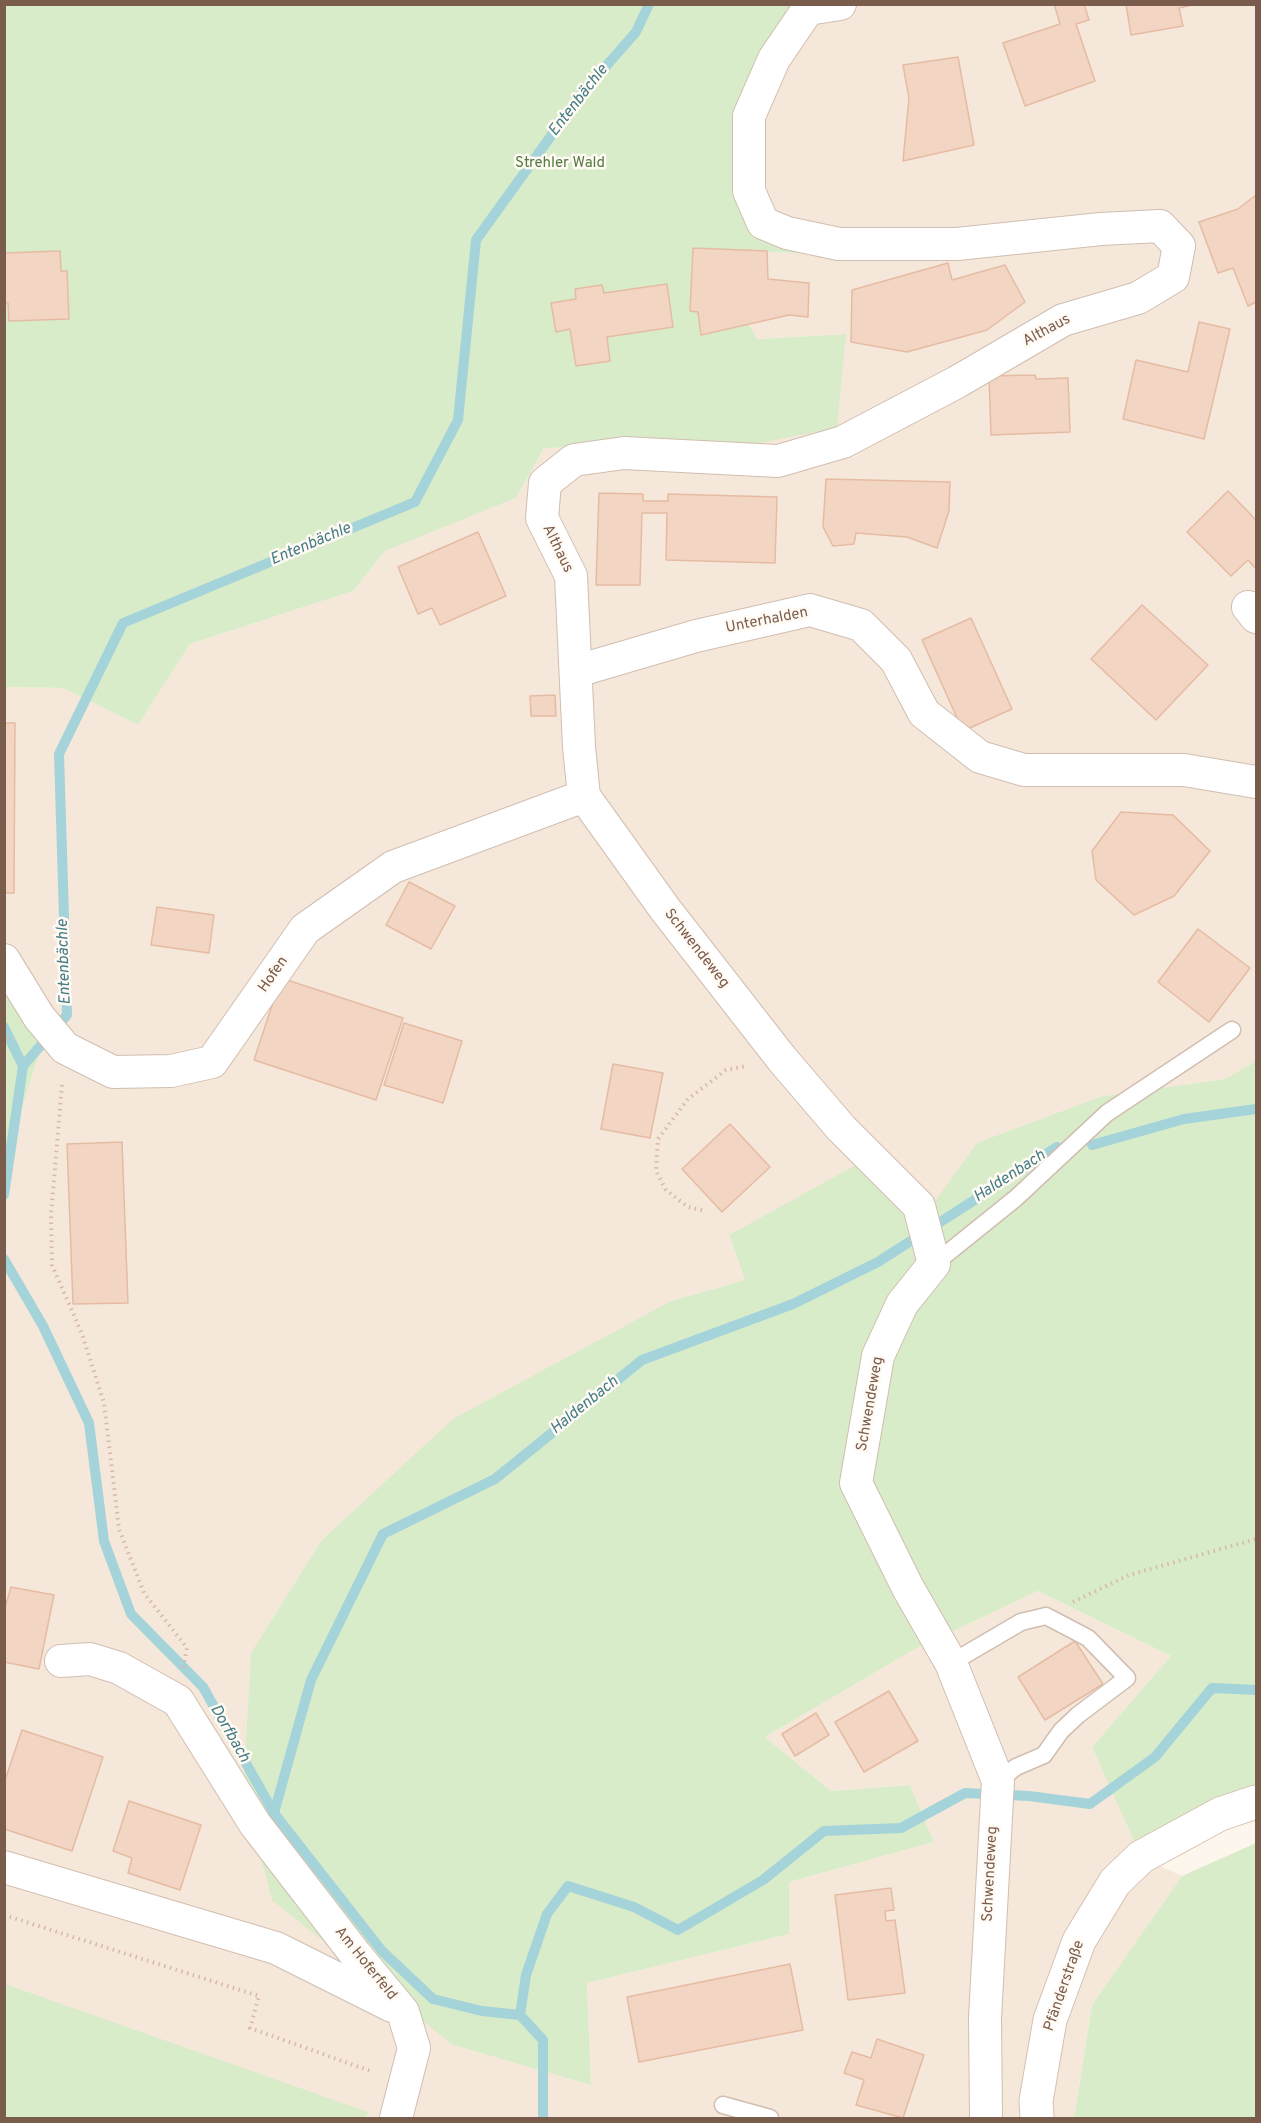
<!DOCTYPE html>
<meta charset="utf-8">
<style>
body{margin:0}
#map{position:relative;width:1261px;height:2123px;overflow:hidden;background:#fdf6ec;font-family:Overpass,sans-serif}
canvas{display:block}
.frame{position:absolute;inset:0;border:6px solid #7a5c4d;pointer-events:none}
</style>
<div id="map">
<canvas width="1261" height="2123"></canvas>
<div class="frame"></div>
</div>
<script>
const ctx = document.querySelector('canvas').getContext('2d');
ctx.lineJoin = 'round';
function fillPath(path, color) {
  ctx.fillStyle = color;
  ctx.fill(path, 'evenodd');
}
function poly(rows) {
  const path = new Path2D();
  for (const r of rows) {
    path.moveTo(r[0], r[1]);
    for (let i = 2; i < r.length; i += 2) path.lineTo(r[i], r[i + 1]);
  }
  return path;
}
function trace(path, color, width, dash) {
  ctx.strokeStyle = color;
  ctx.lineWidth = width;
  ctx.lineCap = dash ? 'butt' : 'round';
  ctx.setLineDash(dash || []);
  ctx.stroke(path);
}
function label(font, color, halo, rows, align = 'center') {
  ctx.font = font + ' Overpass,sans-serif';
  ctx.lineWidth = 5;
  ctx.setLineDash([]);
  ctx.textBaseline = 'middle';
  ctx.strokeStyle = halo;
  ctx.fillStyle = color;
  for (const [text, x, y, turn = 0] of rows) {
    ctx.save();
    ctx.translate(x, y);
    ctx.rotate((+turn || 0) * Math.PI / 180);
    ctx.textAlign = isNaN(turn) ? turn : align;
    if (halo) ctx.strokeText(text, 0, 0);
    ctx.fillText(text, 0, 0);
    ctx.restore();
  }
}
const residential = poly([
 [840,4,1256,5,1256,1061,1225,1079,1103,1096,916,1228,729,1236,745,1280,671,1301,321,1541,251,1654,243,1790,453,2045,591,2085,587,1983,789,1934,789,1882,934,1842,910,1785,831,1791,765,1737,915,1649,1038,1591,1171,1656,1092,1747,1141,1857,1182,1876,1092,2005,1074,2118,5,2118,4,1161,53,1011,5,980,5,687,63,688,138,725,190,644,353,591,385,551,516,498,544,448,759,443,846,334,756,339,701,335,698,312,690,311,693,248,809,254,749,191,774,59]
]);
const green = poly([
 [4,5,840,5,774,59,749,191,811,254,693,248,690,311,698,312,701,335,749,325,757,339,846,334,837,428,759,443,544,448,516,498,385,551,353,591,190,644,138,725,63,688,5,687],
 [5,980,53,1010,5,1161],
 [1256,1061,1256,1802,1141,1857,1092,1747,1171,1656,1038,1591,915,1649,765,1737,831,1791,910,1785,934,1842,789,1882,789,1934,587,1983,591,2085,453,2045,272,1900,243,1790,251,1653,321,1541,453,1419,671,1301,745,1280,729,1235,856,1165,916,1228,977,1143,1103,1096,1225,1079],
 [1256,1843,1256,2118,1074,2118,1092,2005,1182,1876],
 [5,1984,368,2112,366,2118,5,2118]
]);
const stream = poly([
 [4,1027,23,1066,4,1195],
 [23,1066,67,1015,59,754,123,623,415,502,458,420,476,240,579,97,636,32,649,4],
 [1092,1145,1184,1119,1256,1109],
 [4,1259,43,1326,89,1423,104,1541,131,1614,203,1687,274,1813,382,1951,433,1999,482,2011,520,2015,543,2040,543,2118],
 [274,1813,311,1680,383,1534,495,1479,642,1360,793,1304,878,1262,1057,1147],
 [520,2015,526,1975,547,1914,568,1886,634,1907,678,1930,763,1880,824,1831,901,1828,965,1793,1029,1796,1090,1804,1155,1757,1212,1688,1256,1690]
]);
const building = poly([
 [1054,4,1084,4,1089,20,1076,24,1095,81,1025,106,1003,43,1060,24,1054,4],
 [1126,4,1197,4,1179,8,1183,26,1131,35,1126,4],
 [958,57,974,145,903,161,909,98,903,65,958,57],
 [1256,195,1256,302,1248,306,1233,268,1218,273,1199,222,1238,209,1256,195],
 [693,248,767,251,768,279,809,283,808,317,789,315,701,335,698,312,690,311,693,248],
 [60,251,61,271,67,271,69,319,9,321,8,303,4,303,4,253,60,251],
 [948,263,952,280,1005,265,1025,302,987,330,907,352,851,342,852,290,948,263],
 [667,284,673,327,607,337,610,361,576,366,570,329,556,332,551,303,576,299,575,289,602,285,604,293,667,284],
 [1199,322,1230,329,1204,439,1123,419,1136,360,1188,372,1199,322],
 [1035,375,1036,379,1068,378,1070,432,991,435,989,376,1035,375],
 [826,479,950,482,949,511,937,548,907,537,856,533,854,544,833,546,823,527,826,479],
 [1228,491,1256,520,1256,569,1248,560,1231,576,1187,532,1228,491],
 [599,493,643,494,643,501,668,501,668,494,777,497,775,563,666,560,667,513,642,513,640,585,596,585,599,493],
 [478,532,506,596,440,625,432,608,418,614,398,567,478,532],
 [1142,605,1208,665,1156,720,1091,659,1142,605],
 [971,618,1012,709,963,731,922,640,971,618],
 [555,695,556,716,531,716,530,696,555,695],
 [4,723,15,723,14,893,4,893,4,723],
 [1121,812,1173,815,1210,851,1174,896,1134,915,1096,880,1092,851,1121,812],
 [409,882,455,906,431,949,386,925,409,882],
 [157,907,214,915,209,953,151,945,157,907],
 [1198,929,1250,968,1209,1022,1158,982,1198,929],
 [281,978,403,1018,376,1100,254,1060,281,978],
 [404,1023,462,1041,443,1103,384,1085,404,1023],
 [613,1064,663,1073,650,1138,601,1129,613,1064],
 [730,1124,770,1167,722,1212,682,1169,730,1124],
 [122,1142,128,1303,73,1304,67,1144,122,1142],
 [11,1587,54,1595,39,1669,4,1662,4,1611,11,1587],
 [1075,1641,1103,1684,1045,1720,1018,1677,1075,1641],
 [889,1691,918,1741,864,1772,835,1722,889,1691],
 [816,1713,829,1735,795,1756,782,1734,816,1713],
 [22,1730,103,1757,72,1851,4,1829,4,1783,22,1730],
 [129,1801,201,1825,180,1890,128,1873,132,1858,113,1851,129,1801],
 [891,1888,894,1910,885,1911,886,1921,895,1920,905,1993,848,2000,835,1895,891,1888],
 [790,1964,803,2030,639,2062,627,1997,790,1964],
 [877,2039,924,2055,903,2118,856,2105,864,2080,844,2073,852,2052,871,2058,877,2039]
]);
const path = poly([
 [4,1042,14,1036],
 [62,1085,51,1215,52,1265,82,1334,104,1403,119,1529,144,1593,187,1648,183,1668],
 [702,1210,688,1207,666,1190,656,1171,658,1139,688,1099,726,1070,746,1066],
 [1073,1602,1129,1575,1256,1539],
 [4,1915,259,1996,250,2028,373,2072]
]);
const lane = poly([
 [934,1264,1016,1198,1107,1113,1232,1030],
 [951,1663,1021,1622,1046,1616,1088,1638,1127,1678,1078,1715,1061,1731,1044,1755,1016,1767,998,1781],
 [723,2105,770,2118]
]);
const street = poly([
 [840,4,808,9,774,59,749,116,749,191,763,223,787,233,839,244,957,244,1101,229,1160,226,1179,246,1173,277,1138,298,1063,320,957,382,843,442,778,461,624,453,574,460,545,483,542,518,571,576,579,747,584,796,665,909,782,1059,841,1128,919,1206,934,1264,902,1304,878,1356,856,1483,908,1588,951,1663,998,1781,985,2018,986,2118],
 [1248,607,1256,617],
 [577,671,696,636,810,610,861,625,896,660,924,713,980,757,1024,770,1184,770,1256,782],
 [4,960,39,1017,65,1048,113,1072,171,1071,212,1062,305,929,393,867,584,796],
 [61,1661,90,1659,119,1668,178,1701,255,1824,356,1955,403,2012,414,2048,396,2118],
 [4,1867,276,1948,392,2006]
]);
const secondary = poly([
 [1037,2118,1036,2101,1050,2020,1079,1941,1115,1882,1141,1857,1220,1814,1256,1802]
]);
const parkNames = [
 ["Strehler Wald",560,164]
];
const streetNames = [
 ["Althaus",1047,331,-28],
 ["Althaus",557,549,64],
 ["Unterhalden",767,621,-11],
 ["Schwendeweg",696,949,52],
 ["Hofen",274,975,-55],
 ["Schwendeweg",871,1404,-80],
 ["Schwendeweg",991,1874,-87],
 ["Am Hoferfeld",365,1964,51],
 ["Pfänderstraße",1065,1986,-71]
];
const waterNames = [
 ["Entenbächle",579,101,-52],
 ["Entenbächle",311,545,-23],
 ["Entenbächle",65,962,-92],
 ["Haldenbach",1010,1177,-33],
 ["Haldenbach",585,1406,-39],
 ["Dorfbach",229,1734,60]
];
fillPath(residential, '#f5e8da');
fillPath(green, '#d8ecc9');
trace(stream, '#a5d3da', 10);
fillPath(building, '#f3d5c3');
trace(building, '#e6bba3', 1.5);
trace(lane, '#d1beb0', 19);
trace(street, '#d1beb0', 34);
trace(secondary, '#d6c0b0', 35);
trace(path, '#d9b8a5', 4, [1.5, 4.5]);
trace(lane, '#fff', 16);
trace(street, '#fff', 32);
trace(secondary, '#fff', 33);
label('15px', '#537a41', '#fffaf3', parkNames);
label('15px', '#7a5c4d', '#fffaf3', streetNames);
label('italic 16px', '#437c86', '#fffaf3', waterNames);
</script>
